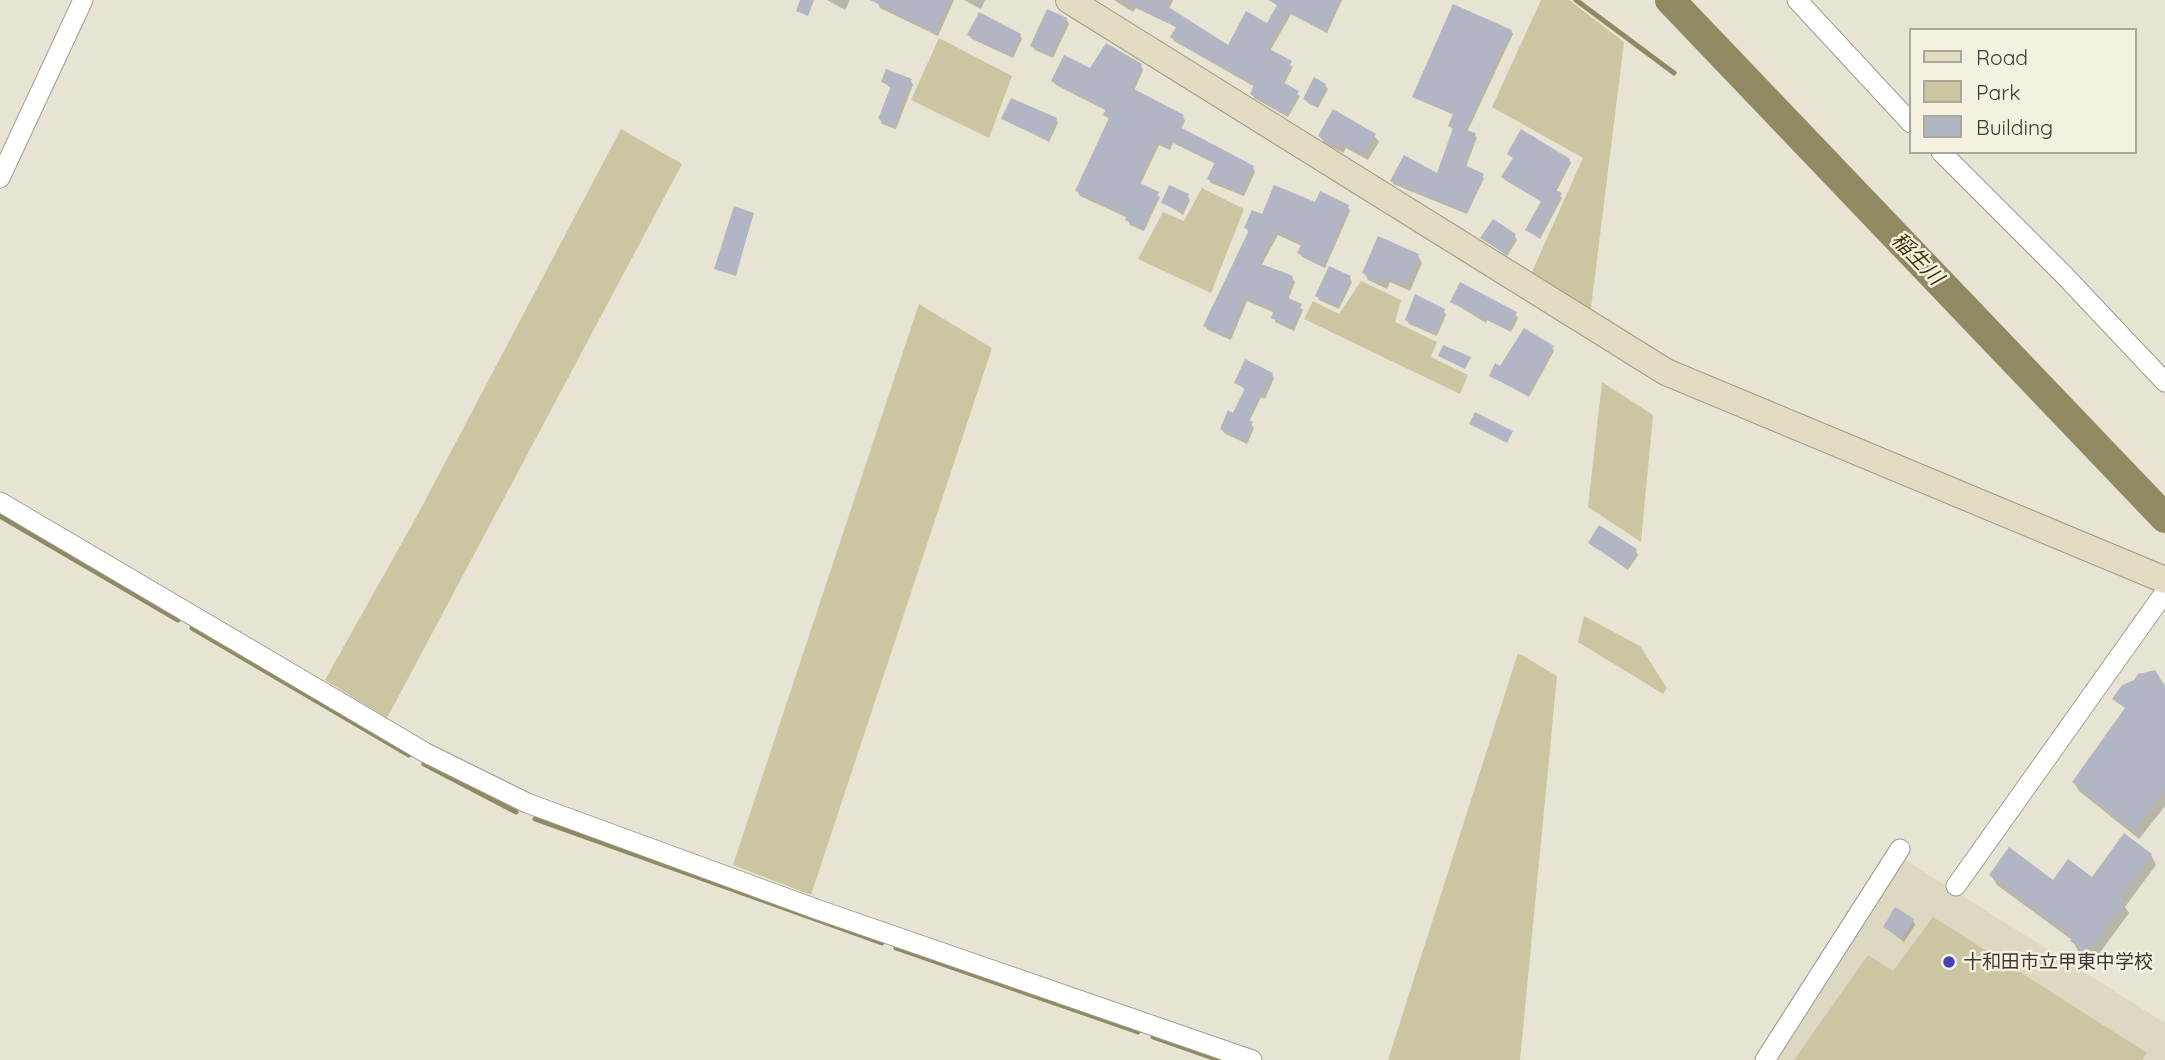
<!DOCTYPE html>
<meta charset="utf-8">
<style>
body{margin:0}
#map{position:relative;width:2165px;height:1060px;overflow:hidden;background:#e7e4d4;font-family:Quicksand,sans-serif}
canvas{display:block}
.legend{position:absolute;left:1909px;top:28px;width:228px;height:126px;box-sizing:border-box;background:#f4f1e1;border:2px solid #aaa79b;margin:0;padding:9px 12px;list-style:none;font-size:21px;color:#3a3933}
.legend li{display:flex;align-items:center;gap:14px;height:35px}
.legend b{width:35px;border:2px solid #aaa79b}
</style>
<div id="map">
<canvas width="2165" height="1060"></canvas>
<ul class="legend">
<li><b style="height:9px;background:#e1dcc2"></b>Road</li>
<li><b style="height:19px;background:#cbc5a1"></b>Park</li>
<li><b style="height:19px;background:#b2b5c4"></b>Building</li>
</ul>
</div>
<script>
const ctx = document.querySelector('canvas').getContext('2d');
ctx.lineJoin = 'round';
function fillPath(path, color) {
  ctx.fillStyle = color;
  ctx.fill(path, 'evenodd');
}
function poly(rows) {
  const path = new Path2D();
  for (const r of rows) {
    path.moveTo(r[0], r[1]);
    for (let i = 2; i < r.length; i += 2) path.lineTo(r[i], r[i + 1]);
  }
  return path;
}
function trace(path, color, width, dash) {
  ctx.strokeStyle = color;
  ctx.lineWidth = width;
  ctx.lineCap = dash ? 'butt' : 'round';
  ctx.setLineDash(dash || []);
  ctx.stroke(path);
}
function label(font, color, halo, rows, align = 'center') {
  ctx.font = font + ' Quicksand,"Noto Sans JP",sans-serif';
  ctx.lineWidth = 5;
  ctx.setLineDash([]);
  ctx.textBaseline = 'middle';
  ctx.strokeStyle = halo;
  ctx.fillStyle = color;
  for (const [text, x, y, turn = 0] of rows) {
    ctx.save();
    ctx.translate(x, y);
    ctx.rotate((+turn || 0) * Math.PI / 180);
    ctx.textAlign = isNaN(turn) ? turn : align;
    if (halo) ctx.strokeText(text, 0, 0);
    ctx.fillText(text, 0, 0);
    ctx.restore();
  }
}
const built = poly([
 [1902,858,2165,1023,2165,1060,1773,1060]
]);
const green = poly([
 [1541,0,1569,0,1624,42,1590,316,1531,274,1583,158,1492,107],
 [939,38,1012,76,989,138,911,100],
 [621,129,682,164,387,718,325,680,418,514],
 [1202,188,1244,209,1211,293,1138,259,1163,212,1184,221],
 [1361,281,1401,300,1395,322,1437,342,1431,357,1468,375,1460,394,1304,319,1313,301,1339,314],
 [919,304,992,348,811,895,733,865],
 [1602,382,1653,415,1641,542,1588,507],
 [1584,616,1640,646,1667,688,1663,694,1578,642],
 [1518,653,1557,676,1520,1060,1388,1060],
 [1933,917,2147,1053,2142,1060,1794,1060,1868,955,1893,971]
]);
const shadow = poly([
 [827,0,850,0,845,10],
 [877,0,954,0,938,36,880,8],
 [964,0,985,0,981,9],
 [1114,0,1173,0,1169,9,1229,47,1268,25,1282,0,1342,0,1327,33,1291,14,1270,51,1293,67,1284,84,1300,96,1288,117,1254,98,1252,94,1255,87,1174,41,1172,37,1178,28,1136,8,1133,12],
 [1066,19,1069,24,1053,58,1035,50,1032,46],
 [1511,31,1513,34,1467,132,1477,137,1466,167,1484,178,1467,214,1393,184,1392,181,1438,176,1454,130,1450,126,1454,115,1414,97],
 [969,35,1020,35,1022,39,1013,58,972,39],
 [1141,65,1143,70,1134,91,1183,116,1185,121,1181,129,1253,167,1255,172,1244,196,1211,183,1209,179,1216,164,1173,143,1170,150,1159,145,1140,185,1160,197,1144,231,1130,225,1128,218,1080,196,1077,191,1110,120,1105,115,1107,111,1056,85,1053,81,1091,70],
 [911,81,913,85,896,129,882,124,880,119,892,89,883,82],
 [1325,85,1328,89,1318,108,1308,103,1305,99],
 [1003,119,1056,119,1058,123,1049,142],
 [1374,135,1379,142,1368,160,1346,148,1343,153,1324,143,1320,136],
 [1509,154,1569,160,1571,163,1556,192,1562,198,1540,239,1527,230,1542,202,1505,180,1503,177,1514,159],
 [1188,196,1190,200,1183,215,1163,202],
 [1315,205,1348,207,1350,211,1325,268,1302,257,1299,253,1302,246,1278,235,1261,266,1292,278,1295,282,1288,300,1303,310,1294,331,1275,322,1275,313,1247,301,1231,340,1208,330,1205,326,1249,233,1246,228,1263,216],
 [753,214,736,276,717,270,716,268],
 [1515,236,1517,240,1507,256,1482,238],
 [1418,256,1422,263,1410,291,1390,282,1387,289,1368,280,1364,272],
 [1350,278,1352,282,1339,309,1319,300,1317,296],
 [1452,302,1515,314,1518,318,1511,332,1487,320,1486,323],
 [1443,310,1446,315,1437,336,1409,324,1407,320],
 [1552,348,1554,351,1529,397,1491,376],
 [1272,374,1274,378,1265,399,1261,397,1249,422,1254,428,1247,444,1224,433,1222,429,1234,415,1246,390,1236,383],
 [1590,543,1635,550,1638,555,1628,570],
 [2165,760,2165,806,2139,839,2079,791,2074,782],
 [2151,855,2156,865,2125,907,2129,913,2093,962,2078,951,2072,940,1997,885,1991,875,2054,882,2092,879],
 [1913,920,1915,925,1904,942,1885,927]
]);
const stream = poly([
 [1576,0,1674,73],
 [0,516,178,620],
 [192,628,409,755],
 [424,764,516,812],
 [535,819,882,943],
 [896,948,1138,1032],
 [1153,1037,1219,1060]
]);
const river = poly([
 [1670,0,2165,518]
]);
const building = poly([
 [800,0,814,0,808,16,796,11],
 [870,0,949,0,935,32],
 [1123,0,1170,0,1167,6,1228,45,1246,11,1267,23,1277,5,1268,0,1338,0,1324,31,1288,11,1268,48,1292,61,1281,81,1299,91,1286,114,1250,94,1254,85,1170,37,1177,26],
 [1453,4,1512,30,1506,46,1503,45,1466,130,1476,133,1465,165,1484,174,1466,212,1390,181,1404,155,1437,173,1453,128,1448,126,1453,114,1412,97],
 [1047,9,1067,18,1050,55,1030,46],
 [979,12,1021,34,1010,54,967,35],
 [1106,43,1142,64,1132,88,1184,115,1178,126,1254,166,1241,192,1207,179,1215,162,1171,140,1167,147,1157,142,1138,182,1159,192,1142,228,1125,220,1127,215,1075,191,1109,118,1103,115,1106,109,1051,81,1064,55,1090,68],
 [886,69,912,79,893,126,878,119,891,86,881,82],
 [1314,77,1326,84,1316,105,1303,99],
 [1011,98,1057,118,1047,140,1001,119],
 [1333,109,1376,134,1364,154,1342,142,1339,148,1318,136],
 [1521,129,1570,159,1555,190,1562,193,1538,237,1525,230,1541,201,1501,177,1513,158,1507,154],
 [1169,185,1189,194,1181,211,1161,203],
 [1274,185,1315,202,1320,191,1349,205,1323,265,1297,253,1302,243,1276,232,1273,240,1270,239,1259,263,1293,276,1286,297,1302,304,1292,328,1271,318,1274,310,1245,298,1228,337,1203,326,1249,230,1244,228,1252,210,1262,214],
 [734,206,754,213,735,275,714,269],
 [1493,219,1516,234,1504,253,1480,238],
 [1378,236,1419,254,1406,285,1386,276,1384,283,1362,273],
 [1329,266,1351,276,1337,306,1315,296],
 [1460,282,1517,312,1508,329,1450,302],
 [1415,294,1445,309,1434,333,1405,320],
 [1524,328,1554,346,1527,395,1489,376,1495,363,1500,366],
 [1443,345,1471,357,1465,369,1438,356],
 [1245,359,1273,373,1247,419,1253,422,1245,441,1220,429,1228,410,1233,413,1245,388,1234,383],
 [1475,412,1513,431,1507,443,1469,424],
 [1599,525,1637,549,1625,567,1588,543],
 [2155,670,2165,686,2165,790,2133,830,2072,782,2125,708,2112,699,2122,685,2134,680,2138,674],
 [2124,833,2152,854,2119,899,2125,902,2087,953,2070,941,2073,937,1989,875,2009,847,2053,880,2068,859,2092,877],
 [1895,907,1914,919,1902,939,1883,927]
]);
const street = poly([
 [1797,0,1911,123],
 [1941,152,2065,276,2165,382],
 [0,178,83,0],
 [0,502,426,753,527,803,816,909,1252,1060],
 [1956,886,2165,592],
 [1765,1060,1900,849]
]);
const secondary = poly([
 [1069,0,1666,372,2165,580]
]);
const markers = [
 [1949,962,7,"#4642b8"]
];
const poiNames = [
 ["十和田市立甲東中学校",1963,962]
];
const waterNames = [
 ["稲生川",1917,259,46]
];
fillPath(built, '#dcd8c1');
fillPath(green, '#cbc5a1');
fillPath(shadow, '#0003');
trace(stream, '#908962', 5);
trace(river, '#908962', 30);
fillPath(building, '#b2b5c4');
trace(street, '#9e9c8d', 21);
trace(secondary, '#9e9c8d', 28);
trace(street, '#fff', 19);
trace(secondary, '#e1dcc2', 26);
for (const [x, y, r, color] of markers) {
  const dot = new Path2D();
  dot.arc(x, y, r, 0, 2 * Math.PI);
  ctx.fillStyle = color;
  ctx.fill(dot);
  trace(dot, '#f4f1e1', 2.5);
}
label('19px', '#3a3933', '#f4f1e1', poiNames, 'left');
label('italic 21px', '#3b3300', '#f4f1e1', waterNames);
</script>
